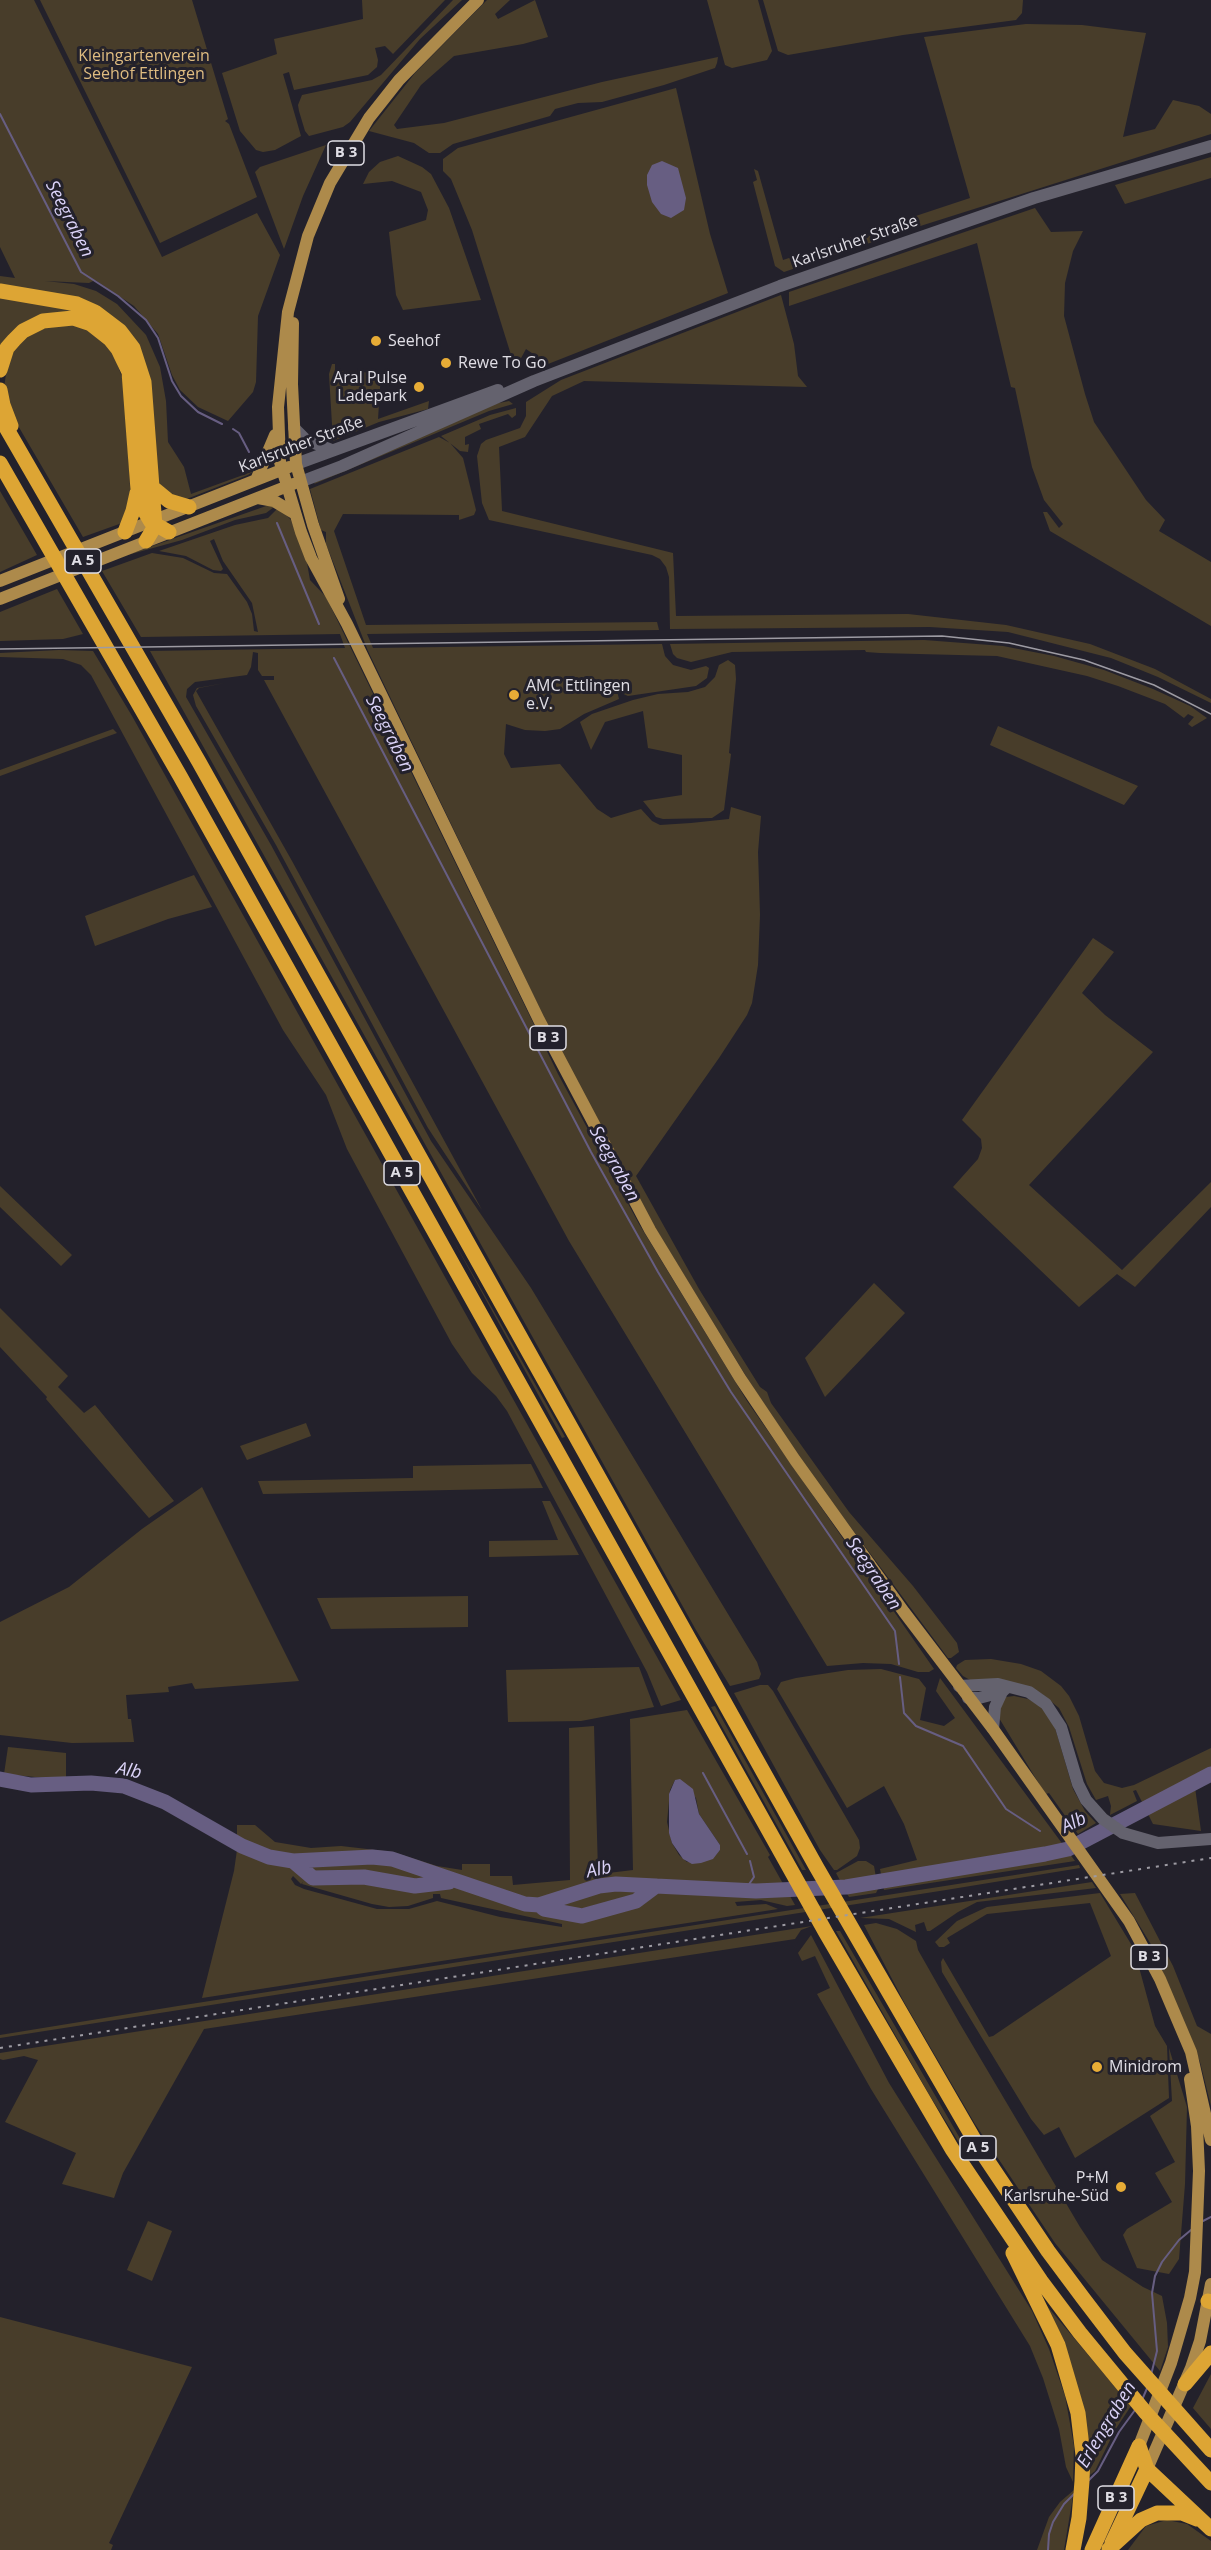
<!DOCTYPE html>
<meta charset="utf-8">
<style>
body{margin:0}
canvas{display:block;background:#23212b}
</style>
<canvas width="1211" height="2550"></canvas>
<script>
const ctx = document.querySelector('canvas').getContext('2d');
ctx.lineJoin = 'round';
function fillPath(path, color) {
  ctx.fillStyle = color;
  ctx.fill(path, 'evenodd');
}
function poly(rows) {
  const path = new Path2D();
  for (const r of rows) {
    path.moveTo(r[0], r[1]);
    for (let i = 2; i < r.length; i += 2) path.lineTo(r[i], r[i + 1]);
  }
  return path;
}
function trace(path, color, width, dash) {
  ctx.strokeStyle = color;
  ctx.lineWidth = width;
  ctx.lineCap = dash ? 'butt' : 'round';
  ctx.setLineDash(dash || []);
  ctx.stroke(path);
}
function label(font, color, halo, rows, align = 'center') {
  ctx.font = font + ' "Open Sans",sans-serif';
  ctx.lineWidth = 6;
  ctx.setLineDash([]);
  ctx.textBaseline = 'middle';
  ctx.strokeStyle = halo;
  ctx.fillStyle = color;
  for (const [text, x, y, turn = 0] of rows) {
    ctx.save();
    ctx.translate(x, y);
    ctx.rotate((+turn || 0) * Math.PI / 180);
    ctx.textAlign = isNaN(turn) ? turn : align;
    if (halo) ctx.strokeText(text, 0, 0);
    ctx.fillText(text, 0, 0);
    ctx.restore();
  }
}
const green = poly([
 [0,0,34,0,162,257,257,213,280,255,258,316,256,382,253,392,228,421,198,407,180,390,172,375,158,334,134,306,95,280,89,283,45,281,74,284,96,291,117,304,146,335,160,367,166,401,168,442,184,467,191,494,254,471,248,475,184,500,161,490,113,318,0,287,0,276,15,278,0,247],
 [40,0,192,0,228,119,225,121,229,124,257,197,160,243],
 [362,0,445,0,393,54,385,46,375,48,378,60,377,67,368,75,294,90,289,72,283,74,301,136,275,150,263,152,256,150,240,131,222,73,277,54,274,39,363,19],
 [453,0,462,0,420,39,350,122,343,127,309,136,305,131,299,111,298,105,302,95,372,80,381,75],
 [487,0,510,0,495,14,498,19,535,0,548,37,523,44,454,56,421,85,394,125,397,129,444,123,602,82,718,57,717,63,715,68,664,85,602,102,578,103,555,109,550,116,453,144,440,153,429,153,414,143,369,131,415,73],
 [707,0,758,0,772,51,767,60,732,68,725,65],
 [763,0,1023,0,1022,13,1016,20,903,35,788,55,778,51],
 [1026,24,1082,25,1146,33,1123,137,1155,129,1173,100,1199,106,1211,114,1211,134,914,228,784,272,775,266,753,182,757,180,754,169,758,171,783,260,970,198,924,37],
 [676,88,710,234,728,293,548,364,526,349,520,360,512,358,472,230,451,179,443,171,443,159,458,148],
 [326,145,303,196,284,249,255,172,260,167],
 [398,156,422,167,431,174,449,208,481,300,403,310,396,295,389,232,426,220,428,210,421,192,392,181,363,184,369,172,380,162],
 [1211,157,1211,178,1125,204,1115,185],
 [1035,208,1051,232,1083,231,1073,251,1065,283,1064,316,1085,394,1094,422,1146,500,1165,520,1159,531,1211,562,1211,626,1050,531,1043,512,1047,512,1059,528,1063,524,1044,500,1032,467,1015,388,1011,387,977,243,789,306,789,292],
 [781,295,794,344,798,376,807,387,584,381,552,396,525,437,499,447,502,511,673,553,676,616,908,614,1006,625,1090,644,1155,669,1211,699,1211,703,1158,677,1111,658,1008,632,930,627,670,629,669,577,666,567,660,559,652,555,489,520,482,503,477,456,481,444,486,440,520,428,526,416,526,402,561,380],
 [0,296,75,308,132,361,64,313,0,353],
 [68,323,88,329,112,349,124,383,131,504,122,523,83,537,13,417,4,388,8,360,20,341,38,328],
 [332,364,335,364,335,371,381,373,378,419,429,401,428,409,379,422,333,441,329,374],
 [509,401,513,404,489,411,314,484,317,480,494,404],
 [516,408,516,415,512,418,508,414,479,424,481,429,465,437,465,445,469,444,468,452,460,451,441,436,490,415],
 [439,437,450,443,463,458,476,510,474,515,459,520,459,515,343,514,334,531,366,625,657,622,659,630,367,634,373,648,662,644,665,656,673,665,691,670,706,666,709,668,707,678,696,686,628,696,617,691,619,699,584,714,560,729,545,731,525,730,506,724,504,754,511,768,560,764,597,809,611,818,641,809,652,821,660,825,691,823,729,819,731,807,761,816,758,852,760,915,758,965,752,1003,747,1015,719,1058,636,1176,699,1289,760,1387,767,1392,771,1403,849,1512,913,1586,957,1643,959,1652,951,1658,948,1658,811,1474,752,1386,651,1221,552,1034,368,651,326,544,326,532,321,530,310,489],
 [0,491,37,555,0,572],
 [269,505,274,507,266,513,235,520,182,540,124,556],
 [279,507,291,520,307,563,310,580,326,597,558,1074,639,1224,747,1401,934,1669,929,1672,918,1672,891,1664,863,1663,827,1666,569,1241,264,680,274,680,274,676,262,676,258,670,258,653,253,652,251,667,247,675,195,682,187,689,186,697,271,845,431,1141,531,1288,757,1662,761,1674,759,1679,730,1686,696,1630,150,651,345,648,340,634,141,637,102,571,152,553,183,558,214,573,227,574,247,602,252,614,254,631,258,632,252,603,223,561,214,539,210,541,223,569,221,571,213,570,186,556,159,551,235,525,268,518],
 [57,589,83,634,63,639,0,641,0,612],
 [924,640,1003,646,1054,656,1104,670,1153,689,1190,706,1207,718,1192,727,1188,724,1194,717,1188,714,1184,718,1165,704,1118,686,1087,676,997,656,880,653,866,652,865,650,732,652,691,662,677,658,673,654,670,644],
 [59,650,93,651,132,716,681,1700,661,1706,647,1672,507,1411,496,1396,472,1373,452,1344,347,1149,326,1095,283,1030,91,675,81,665,63,659,0,657,0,653],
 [728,660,735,665,736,679,729,753,731,754,724,810,712,818,663,819,656,817,643,801,682,795,682,755,648,748,643,711,605,722,591,750,580,722,592,714,633,700,658,694,688,692,705,687,715,677,719,665],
 [225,683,199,688,196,691,292,861,482,1210,428,1128,276,845,196,706,193,695,197,688],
 [998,726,1138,786,1124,805,990,745],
 [113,729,117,733,0,776,0,770],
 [194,875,212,907,168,919,95,946,85,916],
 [1093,938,1114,952,1082,993,1105,1015,1153,1052,1029,1185,1122,1270,1211,1182,1211,1207,1135,1287,1117,1274,1079,1307,953,1187,978,1159,982,1148,981,1139,962,1120],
 [0,1186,72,1255,61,1266,0,1207],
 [453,1240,492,1308,565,1437,562,1438],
 [874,1283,905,1313,825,1397,805,1358],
 [0,1308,68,1376,58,1387,84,1413,95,1405,174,1501,149,1518,46,1399,47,1397,0,1347],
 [306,1423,311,1436,247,1460,240,1446],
 [531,1464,543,1488,263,1494,258,1481,413,1478,413,1466],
 [202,1487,299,1681,195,1689,192,1683,168,1687,169,1692,126,1695,128,1719,131,1719,134,1742,72,1743,0,1735,0,1622,69,1587,142,1529],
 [542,1501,550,1501,579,1555,489,1557,489,1541,558,1540],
 [468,1596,468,1627,331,1629,317,1598],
 [991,1659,1021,1664,1041,1671,1061,1686,1069,1696,1079,1716,1095,1771,1104,1783,1122,1788,1134,1785,1211,1748,1211,1769,1151,1801,1194,1780,1201,1831,1153,1824,1136,1790,1133,1791,1137,1801,1110,1815,1111,1806,1108,1796,1096,1800,1087,1784,1069,1727,1059,1708,1042,1694,970,1680,963,1676,956,1668,957,1665,965,1660],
 [639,1667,654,1707,581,1721,508,1722,506,1670],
 [881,1669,919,1679,926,1688,920,1720,944,1726,955,1718,936,1691,940,1678,1075,1861,884,1890,880,1869,917,1860,904,1824,884,1786,847,1808,777,1689,781,1682,796,1678,848,1670],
 [760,1685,768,1685,773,1691,859,1840,860,1848,857,1856,837,1870,834,1870,820,1850,734,1693],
 [1014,1696,1028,1699,1039,1705,1053,1721,1073,1789,1085,1811,1096,1823,1078,1834,1049,1793,1046,1794,1041,1787,999,1718,998,1709,1006,1697],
 [715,1706,786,1834,806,1870,802,1870,711,1707],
 [687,1710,770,1855,768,1857,795,1905,787,1906,761,1900,735,1902,737,1906,766,1904,778,1909,202,1998,234,1871,237,1850,237,1825,255,1825,275,1842,311,1848,341,1846,393,1852,437,1866,462,1870,462,1864,490,1864,490,1876,512,1876,513,1885,570,1880,569,1728,594,1726,598,1872,584,1876,633,1870,630,1719],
 [675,1780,696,1798,699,1814,720,1845,720,1850,715,1856,687,1862,679,1855,672,1843,667,1822,670,1790],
 [293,1876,301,1884,303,1882,302,1884,372,1904,389,1907,408,1906,433,1898,433,1894,440,1894,441,1898,562,1924,562,1927,500,1917,437,1901,409,1909,377,1909,304,1889,295,1885,291,1879],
 [8,1747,66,1753,66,1780,4,1774],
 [858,1861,866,1861,874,1866,878,1889,876,1893,849,1897,836,1873],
 [1079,1865,1080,1868,946,1890,0,2038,0,2035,178,2006],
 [1092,1882,1096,1888,977,1902,958,1912,930,1931,927,1931,924,1922,915,1925,916,1932,889,1919,860,1918],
 [1100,1893,1134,1949,1155,2026,1167,2046,1169,2098,1075,2158,1059,2127,1044,2135,1031,2119,942,1972,941,1962,943,1958,989,2037,993,2036,1111,1956,1090,1903,987,1914,947,1938,950,1943,944,1947,939,1947,935,1942,957,1921,987,1907],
 [1135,1893,1173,1966,1197,2026,1211,2034,1211,2106,1200,2062,1177,2006,1152,1946,1120,1894],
 [876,1923,897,1929,916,1941,918,1950,960,2024,1080,2227,1102,2260,1143,2287,1162,2296,1167,2323,1168,2347,1160,2371,1055,2243,975,2124,904,2002,864,1925],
 [812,1926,801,1930,795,1939,204,2029,123,2173,114,2198,62,2184,76,2153,5,2122,38,2060,24,2056,3,2060,0,2059,0,2053],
 [836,1931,840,1931,969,2154,966,2154,930,2096],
 [811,1935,889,2083,1032,2311,1049,2349,1065,2396,1074,2446,1073,2482,1066,2467,1059,2429,1043,2378,1030,2346,871,2089,817,1994,830,1988,815,1956,802,1961,798,1953],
 [1169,2048,1187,2107,1185,2184,1179,2259,1169,2274,1137,2268,1123,2235,1127,2229,1172,2202,1155,2173,1175,2162,1150,2116,1172,2101],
 [148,2221,172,2231,152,2281,127,2270],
 [1042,2300,1131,2406,1115,2430,1095,2471,1086,2478,1090,2445,1079,2397],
 [0,2317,192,2367,109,2543,113,2545,111,2550,0,2550],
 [1211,2374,1211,2429,1193,2408],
 [1074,2490,1064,2550,1037,2550,1049,2517,1060,2502],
 [1167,2520,1187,2524,1211,2541,1211,2550,1128,2550,1146,2526]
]);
const water = poly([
 [662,161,678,168,686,198,684,210,671,218,661,214,652,202,647,185,647,175,652,165],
 [680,1779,693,1789,699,1814,720,1845,720,1850,713,1859,701,1863,692,1864,683,1859,672,1843,669,1833,669,1794,675,1780]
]);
const stream = poly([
 [0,114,81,272,118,296,146,320,158,338,172,381,181,396,198,412,222,424],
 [233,429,239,433,249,452],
 [277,523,319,624],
 [334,658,591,1152,658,1272,731,1392,895,1631,899,1664],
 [900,1677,904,1713,916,1726,963,1746,1006,1809,1040,1831],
 [703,1773,747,1854],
 [745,1890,754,1877,750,1861],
 [1203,2221,1211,2217],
 [1151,2375,1157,2351,1152,2293,1155,2276,1162,2262,1179,2240,1191,2230],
 [1142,2400,1148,2386],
 [1089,2480,1098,2471,1119,2432,1135,2410],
 [1048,2550,1049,2534,1053,2522,1064,2504,1074,2494]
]);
const river = poly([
 [0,1779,31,1785,91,1783,124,1786,165,1802,242,1846,269,1857,293,1861,372,1857,392,1859,525,1904,539,1905,599,1886,616,1884,756,1891,846,1887,1045,1854,1068,1849,1211,1774],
 [293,1861,313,1878,364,1877,415,1886,449,1882],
 [539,1905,544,1909,582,1916,636,1901,656,1886]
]);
const secondary = poly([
 [294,428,306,440,332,450],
 [296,464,498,390],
 [300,482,342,466,534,381,780,286,1034,198,1211,146],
 [959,1686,998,1684,1029,1692,1046,1704,1061,1727,1078,1784,1086,1800,1103,1819,1123,1833,1158,1843,1211,1839],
 [968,1698,979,1698,1002,1692],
 [993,1729,995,1707,1002,1692,1007,1687]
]);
const primary = poly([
 [478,0,399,80,369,118,330,183,308,236,288,312,278,407,280,462,301,532,311,558,347,624,539,1020,650,1230,740,1378,795,1460,904,1612,993,1729,1129,1921,1160,1979,1191,2052,1211,2140],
 [293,323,292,384,296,464,313,525,339,599],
 [256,480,275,435],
 [258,498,274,501,294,513],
 [0,581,289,467],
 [0,599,293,484],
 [1139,2446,1171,2363,1190,2298,1195,2272,1199,2171,1197,2126,1190,2079],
 [1147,2469,1191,2368,1200,2341,1211,2284]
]);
const highway = poly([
 [0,291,77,304,95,312,120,331,133,348,144,382,152,487,169,501,189,507],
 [0,370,7,348,14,340,23,331,43,321,73,318,91,324,110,339,118,349,129,372,138,490,142,507,151,522,169,532],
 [0,390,3,405,11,426],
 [0,417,199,762,817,1868,979,2148,1048,2251,1083,2298,1125,2353,1211,2450],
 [0,463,180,776,826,1933,952,2149,1041,2281,1080,2333,1146,2413,1211,2483],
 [125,532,133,511,137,493],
 [146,541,155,526,152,487],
 [1013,2253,1058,2345,1078,2413,1083,2455,1082,2481,1079,2518,1073,2550],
 [1208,2301,1211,2302],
 [1185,2384,1211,2353],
 [1139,2446,1147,2469,1211,2529],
 [1112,2543,1147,2469],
 [1109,2549,1141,2520,1157,2513,1182,2513,1197,2519],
 [1092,2550,1139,2446]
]);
const tram = poly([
 [0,649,942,636,1009,643,1084,660,1154,685,1211,714]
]);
const rail = poly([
 [0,2048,1211,1858]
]);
const markers = [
 [376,341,6,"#e7ac36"],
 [446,363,6,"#e7ac36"],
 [419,387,6,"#e7ac36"],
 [514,695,6,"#e7ac36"],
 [1097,2067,6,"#e7ac36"],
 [1121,2187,6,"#e7ac36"]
];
const shields = [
 [346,153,36],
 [83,561,36],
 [548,1038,36],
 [402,1173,36],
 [1149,1957,36],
 [978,2148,36],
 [1116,2498,36]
];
const shieldNames = [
 ["B 3",346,153],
 ["A 5",83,561],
 ["B 3",548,1038],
 ["A 5",402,1173],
 ["B 3",1149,1957],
 ["A 5",978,2148],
 ["B 3",1116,2498]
];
const parkNames = [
 ["Kleingartenverein",144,56],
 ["Seehof Ettlingen",144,74]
];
const streetNames = [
 ["Karlsruher Straße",855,242,-19],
 ["Karlsruher Straße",301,445,-21]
];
const poiNames = [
 ["Seehof",388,341],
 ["Rewe To Go",458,363],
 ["Aral Pulse",407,378,"right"],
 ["Ladepark",407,396,"right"],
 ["AMC Ettlingen",526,686],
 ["e.V.",526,704],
 ["Minidrom",1109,2067],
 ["P+M",1109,2178,"right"],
 ["Karlsruhe-Süd",1109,2196,"right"]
];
const waterNames = [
 ["Seegraben",69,219,63],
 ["Seegraben",389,734,63],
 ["Seegraben",614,1164,61],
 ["Seegraben",873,1574,56],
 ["Alb",129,1771,12],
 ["Alb",1074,1823,-26],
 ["Alb",599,1870,-12],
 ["Erlengraben",1107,2425,-59]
];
fillPath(green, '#483d2a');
fillPath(water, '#675e82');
trace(stream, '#675e82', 2);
trace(river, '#675e82', 15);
trace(secondary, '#64626e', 12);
trace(primary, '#ad8a4b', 12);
trace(highway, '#dda534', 15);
trace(tram, '#9d9ba3', 1.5);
trace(rail, '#9d9ba3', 2, [3, 6]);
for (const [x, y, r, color] of markers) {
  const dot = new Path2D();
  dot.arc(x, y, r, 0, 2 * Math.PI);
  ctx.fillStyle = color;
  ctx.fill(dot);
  trace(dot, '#23212b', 2);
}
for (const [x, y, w] of shields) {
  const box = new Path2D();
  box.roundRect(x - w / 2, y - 12, w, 24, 4.5);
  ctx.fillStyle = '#23212b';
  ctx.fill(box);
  trace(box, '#e0dee5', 1.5);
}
label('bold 15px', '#e0dee5', null, shieldNames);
label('16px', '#dfbc80', '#23212b', parkNames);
label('16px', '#e0dee5', '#23212b', streetNames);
label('16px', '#e0dee5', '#23212b', poiNames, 'left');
label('italic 18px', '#dbd3f8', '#23212b', waterNames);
</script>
